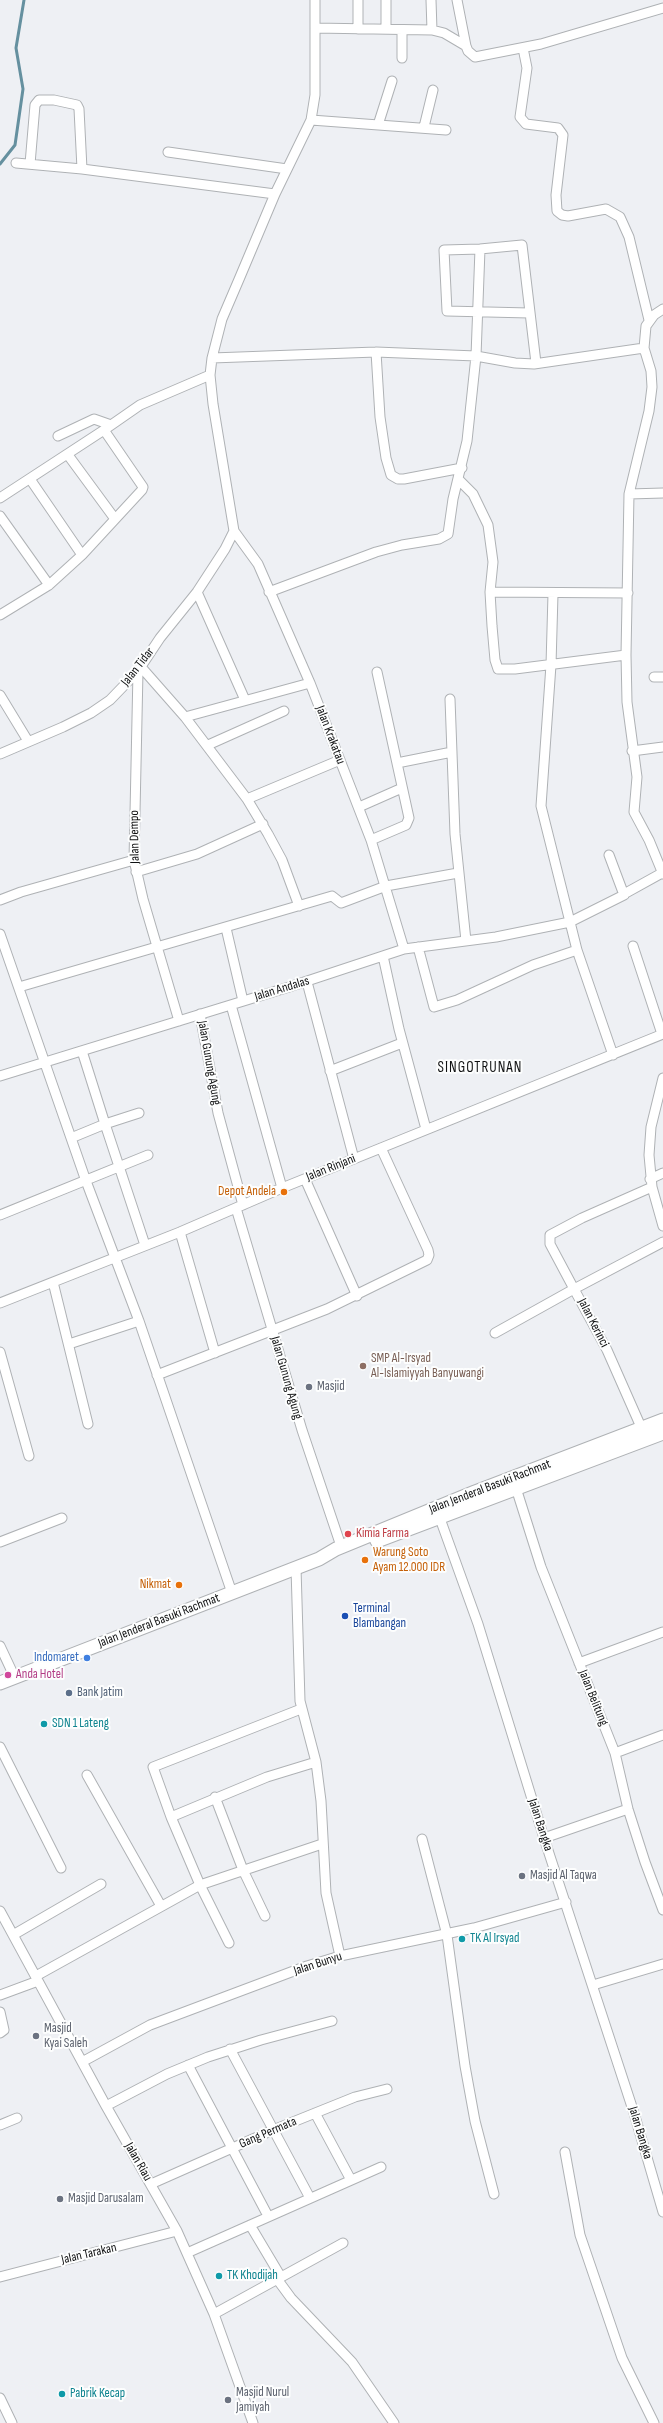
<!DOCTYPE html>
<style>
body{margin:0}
canvas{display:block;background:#eef0f4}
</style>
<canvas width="663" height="2423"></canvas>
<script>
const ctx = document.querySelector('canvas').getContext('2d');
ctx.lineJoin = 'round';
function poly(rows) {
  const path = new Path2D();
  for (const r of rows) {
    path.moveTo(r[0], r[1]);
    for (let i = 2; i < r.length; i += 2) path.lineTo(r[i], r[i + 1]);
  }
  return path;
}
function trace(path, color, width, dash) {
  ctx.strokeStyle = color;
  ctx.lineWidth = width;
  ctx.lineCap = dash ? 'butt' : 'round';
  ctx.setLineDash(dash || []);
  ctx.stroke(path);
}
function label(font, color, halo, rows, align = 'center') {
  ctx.font = font + ' "Sofia Sans Condensed",sans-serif';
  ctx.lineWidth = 4;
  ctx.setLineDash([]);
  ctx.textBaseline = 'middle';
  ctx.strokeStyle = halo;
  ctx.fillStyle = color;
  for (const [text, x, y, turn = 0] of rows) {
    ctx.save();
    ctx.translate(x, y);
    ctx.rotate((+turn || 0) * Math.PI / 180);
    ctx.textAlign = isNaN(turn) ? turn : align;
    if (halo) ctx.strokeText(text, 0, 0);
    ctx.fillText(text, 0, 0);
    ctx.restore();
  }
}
const stream = poly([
 [0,164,15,145,23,89,16,48,24,0]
]);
const street = poly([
 [358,0,358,29],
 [431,0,432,30],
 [457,0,466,46,468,51,475,57,541,44,663,8],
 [315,28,432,30,444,33,466,46],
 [386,29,386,0],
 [523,48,527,68,520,117,526,124,558,128,563,135,556,195,557,211,562,215,568,216,606,209,620,217,629,237,649,320],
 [402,58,402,30],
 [311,120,446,130],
 [378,125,392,81],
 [424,127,433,90],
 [168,152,287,169],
 [16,163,82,169,275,194],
 [30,164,35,105,39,100,54,100,77,105,79,109,82,169],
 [663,309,654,315,646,326,644,348,651,371,652,387,649,411,629,494,626,655,627,702,637,777,634,812,649,840,663,874],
 [529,313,447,311,444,250,480,249,522,245,536,363],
 [376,352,380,417,386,458,391,475,398,479,404,479,462,468],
 [212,358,376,352,476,356,515,363,534,364,644,348],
 [104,430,140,405,210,375],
 [58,436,94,419,111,425],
 [68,455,115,519],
 [30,479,82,555],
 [458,479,473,494,488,525,493,562,490,592,492,626,495,660,498,669,515,669,626,655],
 [629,494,663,493],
 [0,498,104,430,143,487,142,490,82,555,49,585,0,615],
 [0,516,49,585],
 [234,531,213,404,210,375,212,358,222,319,240,277,275,194,311,120,315,95,315,0],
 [234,531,258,564,310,683,371,840,404,949],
 [197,592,245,700],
 [269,592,376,552,402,545,439,539,448,534,453,499,467,441,476,356,480,249],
 [490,592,628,593],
 [553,594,551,665,541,806,577,950,613,1055],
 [141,667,185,717,310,683],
 [138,671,134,860,143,899,179,1021],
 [654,677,663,677],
 [0,695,28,741],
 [450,699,455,834,466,941],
 [185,717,247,799,268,834,282,860,299,906],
 [208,745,284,711],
 [632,751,663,747],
 [0,754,63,727,91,713,110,700,138,671,160,638,197,592,225,549,234,531],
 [397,763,452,752],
 [247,799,340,760],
 [359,807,402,788],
 [371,840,406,825,409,818,377,672],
 [136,872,197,854,263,824],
 [624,894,662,873],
 [0,900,21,892,134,860],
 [226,928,243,1001],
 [0,934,86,1181,139,1321,232,1593],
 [633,946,662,1034],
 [418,947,434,1007,457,1000,533,965,577,950],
 [383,956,399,1029,426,1129],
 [307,982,354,1159],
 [19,987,332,896,341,903,386,886,458,873],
 [231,1005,282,1188],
 [200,1014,218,1113,243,1205],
 [330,1071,402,1043],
 [0,1076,289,987,404,949,496,937,570,922,624,895,609,855],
 [663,1078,651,1127,649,1155,652,1187,663,1226],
 [139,1113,105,1124,145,1245],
 [71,1138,105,1124,82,1051],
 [305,1179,357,1296],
 [650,1179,663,1173],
 [236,1208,302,1430,341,1546],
 [0,1215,148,1155],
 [180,1232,215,1353],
 [53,1282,88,1424],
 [0,1303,180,1232,282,1188,663,1034],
 [495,1333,574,1289,550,1244,550,1235,582,1218,652,1187],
 [69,1344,139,1321],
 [0,1352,29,1456],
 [157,1375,327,1309,427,1260,429,1255,428,1250,381,1148],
 [641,1427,607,1350,574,1289,663,1242],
 [516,1488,541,1567,615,1753,628,1809,645,1862,663,1910],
 [438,1513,478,1624,544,1838,634,2113,663,2212],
 [0,1542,62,1518],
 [296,1568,300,1701,316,1762,321,1801,326,1893,340,1956],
 [0,1646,15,1678],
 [579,1663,663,1632],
 [0,1747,61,1868],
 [615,1753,663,1735],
 [87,1775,161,1906],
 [215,1797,243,1870,265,1916],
 [171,1817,267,1777,316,1762],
 [544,1838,628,1809],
 [422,1839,447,1935,465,2066,475,2121,494,2194],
 [0,1911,106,2106,177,2231,214,2314,253,2423],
 [13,1935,101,1884],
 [229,1943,200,1885,171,1817,153,1767,301,1709],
 [36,1976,200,1885,322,1844],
 [593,1985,663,1964],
 [0,1995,38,1981],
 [0,2012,4,2030,0,2033],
 [230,2049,310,2198],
 [82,2062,150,2025,307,1966,340,1956,474,1928,566,1902],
 [188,2065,268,2216],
 [106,2106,167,2074,208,2057,261,2040,332,2021],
 [315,2113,351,2180],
 [0,2125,17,2118],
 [565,2152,580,2235,622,2358,654,2423],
 [151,2184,273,2130,355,2097,387,2089],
 [250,2225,281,2277],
 [187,2253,381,2167],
 [0,2277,177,2231],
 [277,2279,291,2298,352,2362,394,2423],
 [214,2314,343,2243],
 [0,2398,12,2423]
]);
const secondary = poly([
 [377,1541,663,1433],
 [0,1683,319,1559,336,1549,475,1492,663,1420]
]);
const markers = [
 [284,1192,4,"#e8710a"],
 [363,1366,4,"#8d6e63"],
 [309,1387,4,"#6b7280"],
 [348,1534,4,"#e0444e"],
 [365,1560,4,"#e8710a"],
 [179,1585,4,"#e8710a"],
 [345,1616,4,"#1a4fb4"],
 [87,1658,4,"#3f7fe0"],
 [8,1675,4,"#d1479c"],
 [69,1693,4,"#5c6f8a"],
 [44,1724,4,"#0f9aa8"],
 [522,1876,4,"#6b7280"],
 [462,1939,4,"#0f9aa8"],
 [36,2036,4,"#6b7280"],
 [60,2199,4,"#6b7280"],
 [219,2276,4,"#0f9aa8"],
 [62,2394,4,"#0f9aa8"],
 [228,2400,4,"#6b7280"]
];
const streetNames = [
 ["Jalan Tidar",138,667,-52],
 ["Jalan Krakatau",330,735,69],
 ["Jalan Dempo",135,837,-91],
 ["Jalan Andalas",282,989,-17],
 ["Jalan Gunung Agung",209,1063,80],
 ["Jalan Rinjani",331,1168,-22],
 ["Jalan Kerinci",593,1323,63],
 ["Jalan Gunung Agung",286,1378,74],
 ["Jalan Jenderal Basuki Rachmat",490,1487,-21],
 ["Jalan Jenderal Basuki Rachmat",159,1621,-21],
 ["Jalan Belitung",593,1698,68],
 ["Jalan Bangka",540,1825,72],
 ["Jalan Bunyu",318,1964,-18],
 ["Gang Permata",268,2133,-23],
 ["Jalan Bangka",640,2133,73],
 ["Jalan Riau",138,2162,60],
 ["Jalan Tarakan",89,2254,-13]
];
const foodNames = [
 ["Depot Andela",276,1192],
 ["Warung Soto",373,1553,"left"],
 ["Ayam 12.000 IDR",373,1568,"left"],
 ["Nikmat",171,1585]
];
const educationNames = [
 ["SMP Al-Irsyad",371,1359],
 ["Al-Islamiyyah Banyuwangi",371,1374]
];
const worshipNames = [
 ["Masjid",317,1387],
 ["Masjid Al Taqwa",530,1876],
 ["Masjid",44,2029],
 ["Kyai Saleh",44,2044],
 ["Masjid Darusalam",68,2199],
 ["Masjid Nurul",236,2393],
 ["Jamiyah",236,2408]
];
const healthNames = [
 ["Kimia Farma",356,1534]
];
const transitNames = [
 ["Terminal",353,1609],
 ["Blambangan",353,1624]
];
const shopNames = [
 ["Indomaret",79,1658]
];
const hotelNames = [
 ["Anda Hotel",16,1675]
];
const serviceNames = [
 ["Bank Jatim",77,1693]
];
const cultureNames = [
 ["SDN 1 Lateng",52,1724],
 ["TK Al Irsyad",470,1939],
 ["TK Khodijah",227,2276],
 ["Pabrik Kecap",70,2394]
];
const quarterNames = [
 ["SINGOTRUNAN",480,1068]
];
trace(stream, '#65909f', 3);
trace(street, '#afb2b5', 11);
trace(secondary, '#afb2b5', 15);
trace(street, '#fff', 9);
trace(secondary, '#fff', 13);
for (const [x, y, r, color] of markers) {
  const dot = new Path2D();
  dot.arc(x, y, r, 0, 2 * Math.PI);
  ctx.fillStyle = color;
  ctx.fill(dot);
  trace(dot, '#fdfefe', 1.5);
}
label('13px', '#101112', '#fdfefe', streetNames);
label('13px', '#c56008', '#fdfefe', foodNames, 'right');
label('13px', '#785e54', '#fdfefe', educationNames, 'left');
label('13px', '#5b616d', '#fdfefe', worshipNames, 'left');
label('13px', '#be3a42', '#fdfefe', healthNames, 'left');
label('13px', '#164399', '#fdfefe', transitNames, 'left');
label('13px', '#366cbe', '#fdfefe', shopNames, 'right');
label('13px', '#b23c85', '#fdfefe', hotelNames, 'left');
label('13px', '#4e5e75', '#fdfefe', serviceNames, 'left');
label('13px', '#0d838f', '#fdfefe', cultureNames, 'left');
ctx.letterSpacing = '1px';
label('15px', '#101112', '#fdfefe', quarterNames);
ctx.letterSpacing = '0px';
</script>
